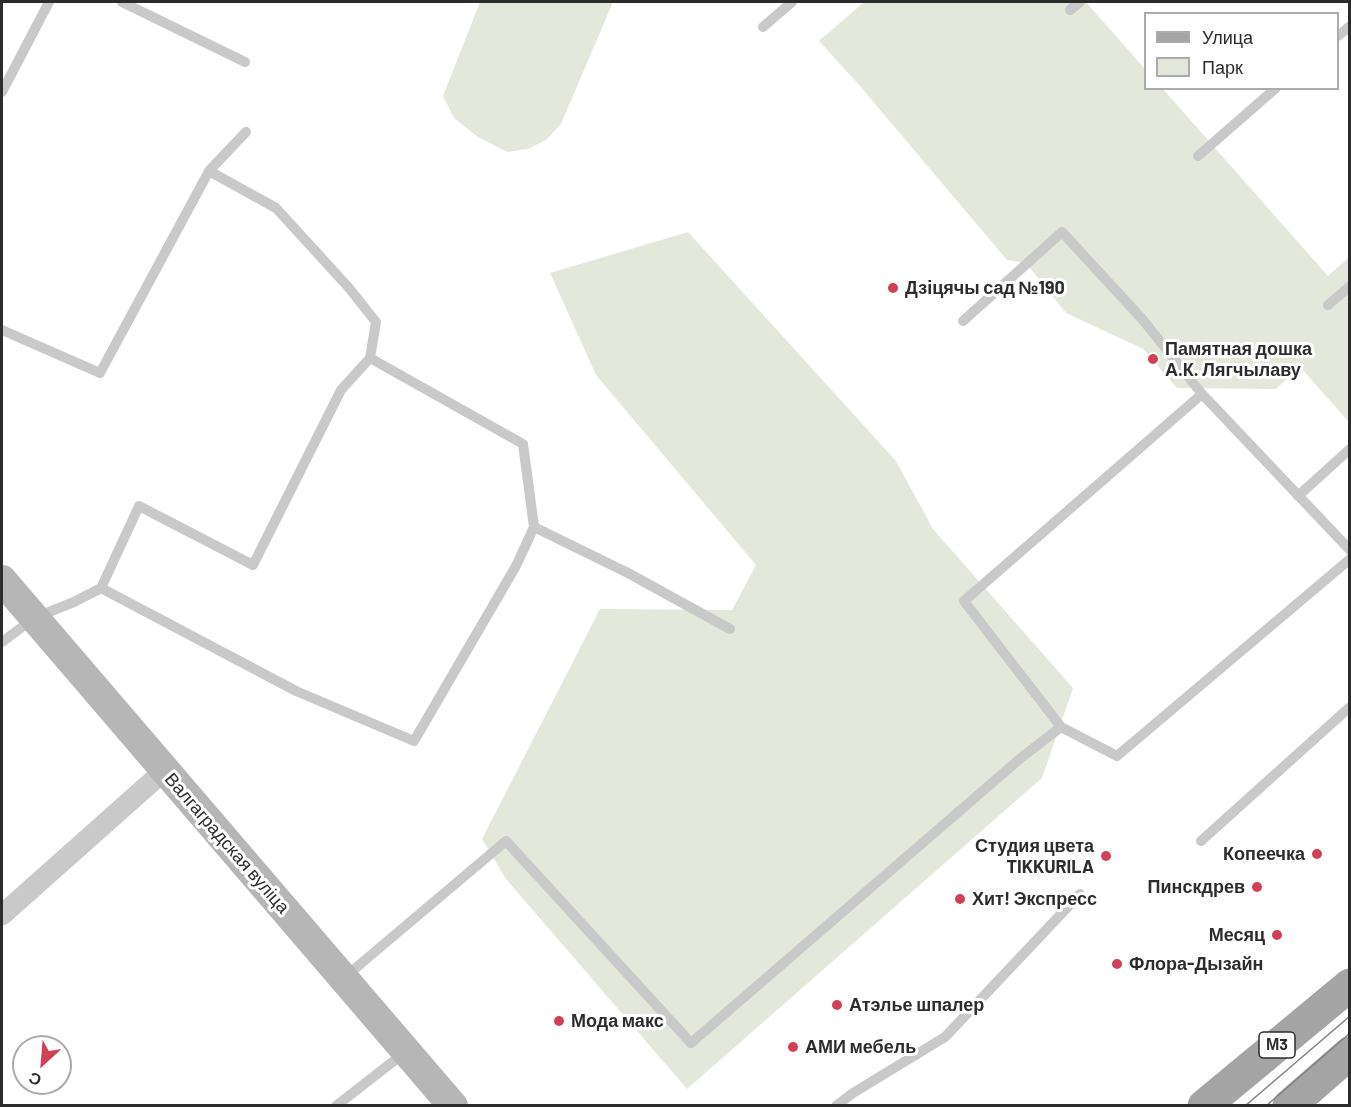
<!DOCTYPE html>
<meta charset="utf-8">
<style>
body{margin:0}
#map{position:relative;width:1351px;height:1107px;overflow:hidden;background:#fff;font-family:Barlow,sans-serif}
canvas{display:block}
.frame{position:absolute;inset:0;border:3px solid #2c2c2c;pointer-events:none}
.legend{position:absolute;left:1144px;top:12px;width:195px;height:78px;box-sizing:border-box;background:#fff;border:2px solid #ababab;margin:0;padding:8px 10px;list-style:none;font-size:18px;color:#2c2c2c}
.legend li{display:flex;align-items:center;gap:12px;height:30px}
.legend b{width:30px;border:2px solid #ababab}
.north{position:absolute;left:12px;top:1035px;width:60px;height:60px;box-sizing:border-box;background:#fff;border:2px solid #ababab;border-radius:50%;rotate:206deg;font-size:16px;font-weight:700;line-height:24px;text-align:center;color:#2c2c2c}
.north::after{content:'';display:block;margin:auto;width:21px;height:27px;background:#d04157;clip-path:polygon(50% 0,100% 100%,50% 72%,0 100%)}
</style>
<div id="map">
<canvas width="1351" height="1107"></canvas>
<div class="frame"></div>
<ul class="legend">
<li><b style="height:8px;background:#a4a4a4"></b>Улица</li>
<li><b style="height:16px;background:#e3e8db"></b>Парк</li>
</ul>
<div class="north">С</div>
</div>
<script>
const ctx = document.querySelector('canvas').getContext('2d');
ctx.lineJoin = 'round';
function fillPath(path, color) {
  ctx.fillStyle = color;
  ctx.fill(path, 'evenodd');
}
function poly(rows) {
  const path = new Path2D();
  for (const r of rows) {
    path.moveTo(r[0], r[1]);
    for (let i = 2; i < r.length; i += 2) path.lineTo(r[i], r[i + 1]);
  }
  return path;
}
function trace(path, color, width, dash) {
  ctx.strokeStyle = color;
  ctx.lineWidth = width;
  ctx.lineCap = dash ? 'butt' : 'round';
  ctx.setLineDash(dash || []);
  ctx.stroke(path);
}
function label(font, color, halo, rows, align = 'center') {
  ctx.font = font + ' Barlow,sans-serif';
  ctx.lineWidth = 6;
  ctx.setLineDash([]);
  ctx.textBaseline = 'middle';
  ctx.strokeStyle = halo;
  ctx.fillStyle = color;
  for (const [text, x, y, turn = 0] of rows) {
    ctx.save();
    ctx.translate(x, y);
    ctx.rotate((+turn || 0) * Math.PI / 180);
    ctx.textAlign = isNaN(turn) ? turn : align;
    if (halo) ctx.strokeText(text, 0, 0);
    ctx.fillText(text, 0, 0);
    ctx.restore();
  }
}
const green = poly([
 [480,2,613,2,561,124,546,140,528,149,507,152,478,137,454,118,443,96],
 [864,2,1086,2,1145,69,1146,88,1163,89,1328,276,1349,257,1349,422,1300,367,1276,389,1177,388,1143,349,1066,313,1026,263,1007,260,859,85,819,41],
 [688,232,896,461,933,529,1073,688,1042,778,687,1089,506,879,482,839,600,609,732,610,756,565,596,375,550,273]
]);
const lane = poly([
 [122,2,245,62],
 [1070,10,1080,2],
 [763,27,792,2],
 [1338,36,1350,26],
 [2,92,49,2],
 [1198,156,1276,88],
 [1328,305,1350,286],
 [963,321,1062,232,1143,320,1202,394,1350,550],
 [2,330,100,373,209,171,246,132],
 [1202,394,964,601,1061,727,1117,756,1350,559],
 [1298,496,1350,449],
 [534,527,628,573,730,629],
 [101,588,296,691,414,741,516,566,534,527,523,444,370,358],
 [2,642,34,618,74,602,101,588,139,506,253,565,341,390,370,358,376,322,349,288,276,208,209,171],
 [1201,841,1350,707],
 [345,977,506,841,691,1043,1022,757,1061,727],
 [336,1106,404,1053],
 [836,1106,853,1093,945,1037,1080,894]
]);
const street = poly([
 [2,915,165,770]
]);
const secondary = poly([
 [2,580,453,1106]
]);
const primary = poly([
 [1204,1106,1350,985],
 [1289,1106,1350,1053]
]);
const tram = poly([
 [1245,1106,1350,1016],
 [1266,1106,1350,1033]
]);
const markers = [
 [893,288,6,"#d04157"],
 [1153,359,6,"#d04157"],
 [1317,854,6,"#d04157"],
 [1106,856,6,"#d04157"],
 [1257,887,6,"#d04157"],
 [960,899,6,"#d04157"],
 [1277,935,6,"#d04157"],
 [1117,964,6,"#d04157"],
 [837,1005,6,"#d04157"],
 [559,1021,6,"#d04157"],
 [793,1047,6,"#d04157"]
];
const shields = [
 [1277,1045,36]
];
const shieldNames = [
 ["М3",1277,1045]
];
const poiNames = [
 ["Дзіцячы сад №190",905,288],
 ["Памятная дошка",1165,349],
 ["А.К. Лягчылаву",1165,370],
 ["Студия цвета",1094,846,"right"],
 ["TIKKURILA",1094,867,"right"],
 ["Копеечка",1305,854,"right"],
 ["Пинскдрев",1245,887,"right"],
 ["Хит! Экспресс",972,899],
 ["Месяц",1265,935,"right"],
 ["Флора-Дызайн",1129,964],
 ["Атэлье шпалер",849,1005],
 ["Мода макс",571,1021],
 ["АМИ мебель",805,1047]
];
const streetNames = [
 ["Валгаградская вуліца",227,843,49]
];
fillPath(green, '#e3e8db');
trace(lane, '#c9c9c9', 10);
trace(street, '#c9c9c9', 21);
trace(secondary, '#b6b6b6', 30);
trace(primary, '#a4a4a4', 33);
trace(tram, '#818181', 1.5);
for (const [x, y, r, color] of markers) {
  const dot = new Path2D();
  dot.arc(x, y, r, 0, 2 * Math.PI);
  ctx.fillStyle = color;
  ctx.fill(dot);
  trace(dot, '#fff', 2);
}
for (const [x, y, w] of shields) {
  const box = new Path2D();
  box.roundRect(x - w / 2, y - 13, w, 26, 4.5);
  ctx.fillStyle = '#fff';
  ctx.fill(box);
  trace(box, '#2c2c2c', 1.5);
}
label('bold 16px', '#2c2c2c', null, shieldNames);
label('bold 18px', '#2c2c2c', '#fff', poiNames, 'left');
label('18px', '#2c2c2c', '#fff', streetNames);
</script>
